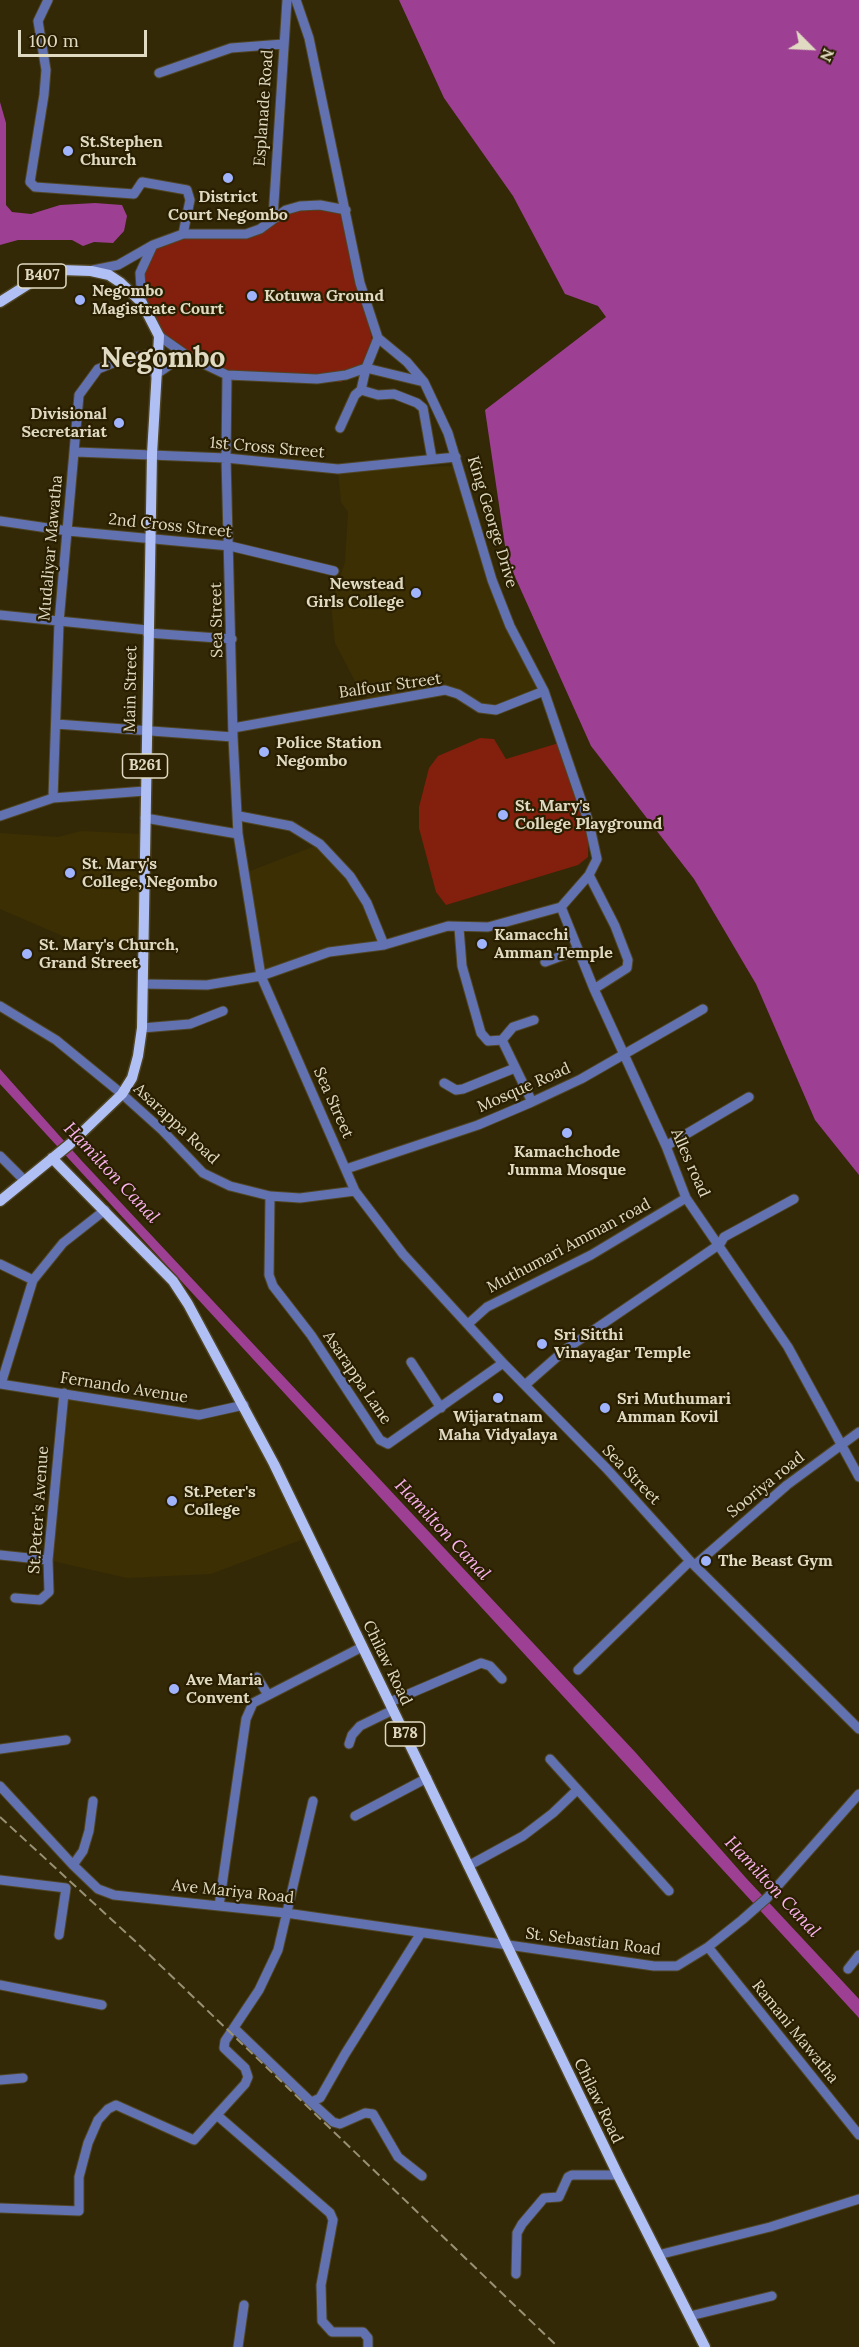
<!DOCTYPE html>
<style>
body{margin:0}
#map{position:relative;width:859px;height:2347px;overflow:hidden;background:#332906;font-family:Lora,serif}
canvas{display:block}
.north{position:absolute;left:781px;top:18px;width:60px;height:60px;-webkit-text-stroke:4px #291f00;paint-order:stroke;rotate:114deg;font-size:16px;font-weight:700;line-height:24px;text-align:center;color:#e1dac2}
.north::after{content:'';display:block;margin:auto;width:21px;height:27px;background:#e1dac2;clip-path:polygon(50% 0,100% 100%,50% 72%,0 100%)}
.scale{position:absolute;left:18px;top:30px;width:129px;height:27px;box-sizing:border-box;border:3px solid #e1dac2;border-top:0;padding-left:8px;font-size:18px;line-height:21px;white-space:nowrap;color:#e1dac2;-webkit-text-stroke:4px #291f00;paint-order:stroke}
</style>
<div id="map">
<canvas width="859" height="2347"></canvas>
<div class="north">N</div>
<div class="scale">100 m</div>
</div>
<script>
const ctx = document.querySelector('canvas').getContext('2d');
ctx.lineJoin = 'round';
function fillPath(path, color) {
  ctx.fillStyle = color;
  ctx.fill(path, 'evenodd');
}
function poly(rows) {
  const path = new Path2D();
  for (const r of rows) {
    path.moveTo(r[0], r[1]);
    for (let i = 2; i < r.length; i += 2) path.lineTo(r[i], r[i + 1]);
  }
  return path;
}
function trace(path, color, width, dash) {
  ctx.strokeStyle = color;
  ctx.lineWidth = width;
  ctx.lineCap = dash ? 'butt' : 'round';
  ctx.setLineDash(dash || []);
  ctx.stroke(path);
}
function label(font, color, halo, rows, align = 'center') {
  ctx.font = font + ' Lora,serif';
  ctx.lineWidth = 4.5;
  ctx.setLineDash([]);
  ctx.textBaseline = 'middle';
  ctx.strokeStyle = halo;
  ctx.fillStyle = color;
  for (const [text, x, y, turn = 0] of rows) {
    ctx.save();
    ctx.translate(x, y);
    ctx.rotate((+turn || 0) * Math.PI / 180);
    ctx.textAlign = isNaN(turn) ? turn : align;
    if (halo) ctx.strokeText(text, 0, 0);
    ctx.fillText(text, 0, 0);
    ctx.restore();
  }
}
const built = poly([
 [454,466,510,626,544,691,496,710,445,690,372,703,357,685,335,643,331,604,345,562,348,512,341,502,338,469],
 [81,831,141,834,140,946,105,947,65,937,0,909,0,833,58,837],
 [320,844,350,876,384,945,329,952,261,976,245,873],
 [64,1393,199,1415,244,1405,306,1538,211,1574,127,1578,48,1560]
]);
const green = poly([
 [300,206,346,210,372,340,361,366,341,382,227,375,159,336,140,288,153,245,169,238,246,234],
 [480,738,494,739,506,759,562,742,589,823,588,857,578,865,446,905,436,892,419,828,419,807,429,768,438,756]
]);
const water = poly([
 [399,0,859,0,859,1175,815,1120,756,984,694,879,591,746,507,559,485,410,606,317,598,306,565,294,513,196,444,98],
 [0,102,6,123,6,205,12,212,31,214,60,205,95,203,122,205,127,216,124,231,113,243,94,242,83,246,72,240,18,240,0,245],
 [0,1069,81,1160,636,1753,746,1878,859,1999,859,2018,0,1084]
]);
const minor = poly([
 [48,0,38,21,46,70,44,95,30,182,35,187,134,194,142,182,187,190,190,200,183,234],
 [296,0,309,38,360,283,378,338,366,368,361,390,355,395,340,428],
 [159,73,231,48,283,44],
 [273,218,287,0],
 [93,270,118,265,153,245,183,234,246,234,260,229,286,210,300,206,320,205,346,210],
 [142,303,140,273,152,247],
 [378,338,407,362,424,382],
 [155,375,177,360,192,359],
 [227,375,226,458,233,737,238,834,261,976,355,1191,403,1254,503,1363,607,1469,690,1561,859,1729],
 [361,390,378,395,394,394,417,403,423,408,432,459],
 [76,452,226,458,338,469,456,457],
 [0,521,68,531,230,546,334,571],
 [0,615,147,630],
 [147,633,232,639],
 [56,724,233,737],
 [233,728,445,690,458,694,480,708,496,710,544,691],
 [53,798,59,622,79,395,98,369,123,359,156,353],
 [0,816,53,798,145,791],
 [239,816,291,826,320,844,350,876,367,903,384,945],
 [145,818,238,834],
 [589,875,615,926,628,960,627,968,594,989],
 [561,907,594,989,666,1146,686,1198,788,1347,859,1477],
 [459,928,462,966,481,1033,488,1041,502,1040,532,1102],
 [545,962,578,950],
 [143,984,207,985,261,976,329,952,384,945,448,926,488,927,561,907,589,875,597,859,589,823,544,691,510,626,492,580,448,433,424,382,366,368,346,375,317,379,227,375,189,357,159,336],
 [0,1006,56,1040,122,1094,162,1130,203,1173,230,1186,270,1196,300,1198,355,1191],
 [142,1028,190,1024,223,1011],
 [502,1040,513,1027,534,1020],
 [444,1083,456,1090,463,1089,515,1068],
 [666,1146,749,1097],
 [0,1156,25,1181],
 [346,1169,478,1125,532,1102,581,1079,703,1009],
 [270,1196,269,1275,273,1286,311,1335,380,1440,388,1444,503,1363],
 [0,1264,33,1280],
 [468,1324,487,1307,591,1255,686,1198],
 [411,1362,441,1408],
 [0,1384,199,1415,244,1405],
 [1,1384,33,1280,63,1243,105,1210],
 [525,1385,566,1349,720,1244,724,1237,794,1199],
 [0,1555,48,1560],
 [695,1565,787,1485,859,1432],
 [15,1598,40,1600,49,1592,48,1560,64,1393],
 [578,1670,690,1561],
 [257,1677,268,1695],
 [390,1702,481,1663,490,1666,502,1679],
 [349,1744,352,1735,360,1726,393,1710],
 [0,1749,66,1740],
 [550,1759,669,1891],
 [0,1786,73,1865,98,1889,114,1895,286,1913,654,1966,677,1966,708,1947,742,1920,767,1898,859,1794],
 [355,1816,427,1778],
 [73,1865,83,1851,89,1831,93,1801],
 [468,1866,523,1836,553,1813,577,1790],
 [0,1880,66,1888,59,1935],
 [219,1906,246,1719,253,1703,362,1647],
 [708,1947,859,2135],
 [848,1969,859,1955],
 [0,1985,102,2005],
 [235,2029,311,2102,320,2098,345,2054,421,1933],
 [0,2080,23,2078],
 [311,2102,333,2122,340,2124,365,2113,373,2114,398,2157,422,2176],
 [218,2116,330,2213,333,2220,321,2285,322,2321,332,2332,363,2332,368,2338,368,2347],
 [0,2208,79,2211,79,2177,88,2143,98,2120,108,2109,116,2105,194,2140,245,2084,248,2077,245,2068,224,2048,225,2041,259,1990,278,1950,313,1801],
 [658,2255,770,2227,859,2199],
 [516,2274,517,2233,522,2224,544,2198,559,2197,568,2177,572,2175,618,2175],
 [690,2316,772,2296],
 [238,2347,244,2305]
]);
const major = poly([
 [0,302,38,278,61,270,91,271,109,275,121,283,142,303,159,336,152,454,142,1028,138,1056,132,1078,122,1094,70,1144,0,1201],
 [52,1158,173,1281,188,1304,274,1464,618,2175,705,2347]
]);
const rail = poly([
 [0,1817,136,1942,558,2347]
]);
const markers = [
 [68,151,6,"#a0b3fd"],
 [228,178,6,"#a0b3fd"],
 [252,296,6,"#a0b3fd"],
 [80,300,6,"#a0b3fd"],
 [119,423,6,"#a0b3fd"],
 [416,593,6,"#a0b3fd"],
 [264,752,6,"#a0b3fd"],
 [503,815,6,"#a0b3fd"],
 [70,873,6,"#a0b3fd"],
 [482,944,6,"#a0b3fd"],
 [27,954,6,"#a0b3fd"],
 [567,1133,6,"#a0b3fd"],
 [542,1344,6,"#a0b3fd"],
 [498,1398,6,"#a0b3fd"],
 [605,1408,6,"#a0b3fd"],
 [172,1501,6,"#a0b3fd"],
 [706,1561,6,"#a0b3fd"],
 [174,1689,6,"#a0b3fd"]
];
const shields = [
 [42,276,48],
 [145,766,45],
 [405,1734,39]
];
const shieldNames = [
 ["B407",42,276],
 ["B261",145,766],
 ["B78",405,1734]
];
const streetNames = [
 ["Esplanade Road",264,108,-86],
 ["1st Cross Street",267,448,5],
 ["King George Drive",492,522,73],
 ["2nd Cross Street",170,526,6],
 ["Mudaliyar Mawatha",51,548,-85],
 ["Sea Street",217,620,-91],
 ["Balfour Street",390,686,-8],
 ["Main Street",131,689,-89],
 ["Mosque Road",524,1088,-24],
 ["Sea Street",333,1103,66],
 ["Asarappa Road",176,1124,43],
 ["Alles road",690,1163,66],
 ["Muthumari Amman road",569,1246,-28],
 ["Asarappa Lane",357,1378,56],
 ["Fernando Avenue",124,1388,9],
 ["Sea Street",631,1475,46],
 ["Sooriya road",766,1485,-39],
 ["St.Peter's Avenue",39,1510,-86],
 ["Chilaw Road",387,1663,64],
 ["Ave Mariya Road",233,1892,6],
 ["St. Sebastian Road",593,1942,7],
 ["Ramani Mawatha",795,2032,51],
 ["Chilaw Road",598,2101,64]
];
const poiNames = [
 ["St.Stephen",80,142],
 ["Church",80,160],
 ["District",228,197,"center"],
 ["Court Negombo",228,215,"center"],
 ["Negombo",92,291],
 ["Magistrate Court",92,309],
 ["Kotuwa Ground",264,296],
 ["Divisional",107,414,"right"],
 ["Secretariat",107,432,"right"],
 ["Newstead",404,584,"right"],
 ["Girls College",404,602,"right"],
 ["Police Station",276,743],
 ["Negombo",276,761],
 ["St. Mary's",515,806],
 ["College Playground",515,824],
 ["St. Mary's",82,864],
 ["College, Negombo",82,882],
 ["Kamacchi",494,935],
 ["Amman Temple",494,953],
 ["St. Mary's Church,",39,945],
 ["Grand Street",39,963],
 ["Kamachchode",567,1152,"center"],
 ["Jumma Mosque",567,1170,"center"],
 ["Sri Sitthi",554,1335],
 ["Vinayagar Temple",554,1353],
 ["Sri Muthumari",617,1399],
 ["Amman Kovil",617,1417],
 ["Wijaratnam",498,1417,"center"],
 ["Maha Vidyalaya",498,1435,"center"],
 ["St.Peter's",184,1492],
 ["College",184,1510],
 ["The Beast Gym",718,1561],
 ["Ave Maria",186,1680],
 ["Convent",186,1698]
];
const waterNames = [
 ["Hamilton Canal",111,1173,47],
 ["Hamilton Canal",442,1530,47],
 ["Hamilton Canal",772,1887,47]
];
const townNames = [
 ["Negombo",163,359]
];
fillPath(built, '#3b2f03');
fillPath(green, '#831f0d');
fillPath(water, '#9d3f92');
trace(minor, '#4f4524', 11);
trace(major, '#4f4524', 13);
trace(minor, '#6271b0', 9);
trace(major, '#b1c0f4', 10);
trace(rail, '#999175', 2, [9, 4.5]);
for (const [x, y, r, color] of markers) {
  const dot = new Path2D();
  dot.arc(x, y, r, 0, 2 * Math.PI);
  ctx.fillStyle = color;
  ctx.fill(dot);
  trace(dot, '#291f00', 2);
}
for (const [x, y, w] of shields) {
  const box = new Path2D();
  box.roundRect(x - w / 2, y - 12, w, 24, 4.5);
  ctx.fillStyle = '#291f00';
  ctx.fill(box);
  trace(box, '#e1dac2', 1.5);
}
label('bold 15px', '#e1dac2', null, shieldNames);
label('16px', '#e1dac2', '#291f00', streetNames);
label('bold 16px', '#e1dac2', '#291f00', poiNames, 'left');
label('italic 18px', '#fcb3ef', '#291f00', waterNames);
label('bold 28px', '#e1dac2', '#291f00', townNames);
</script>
